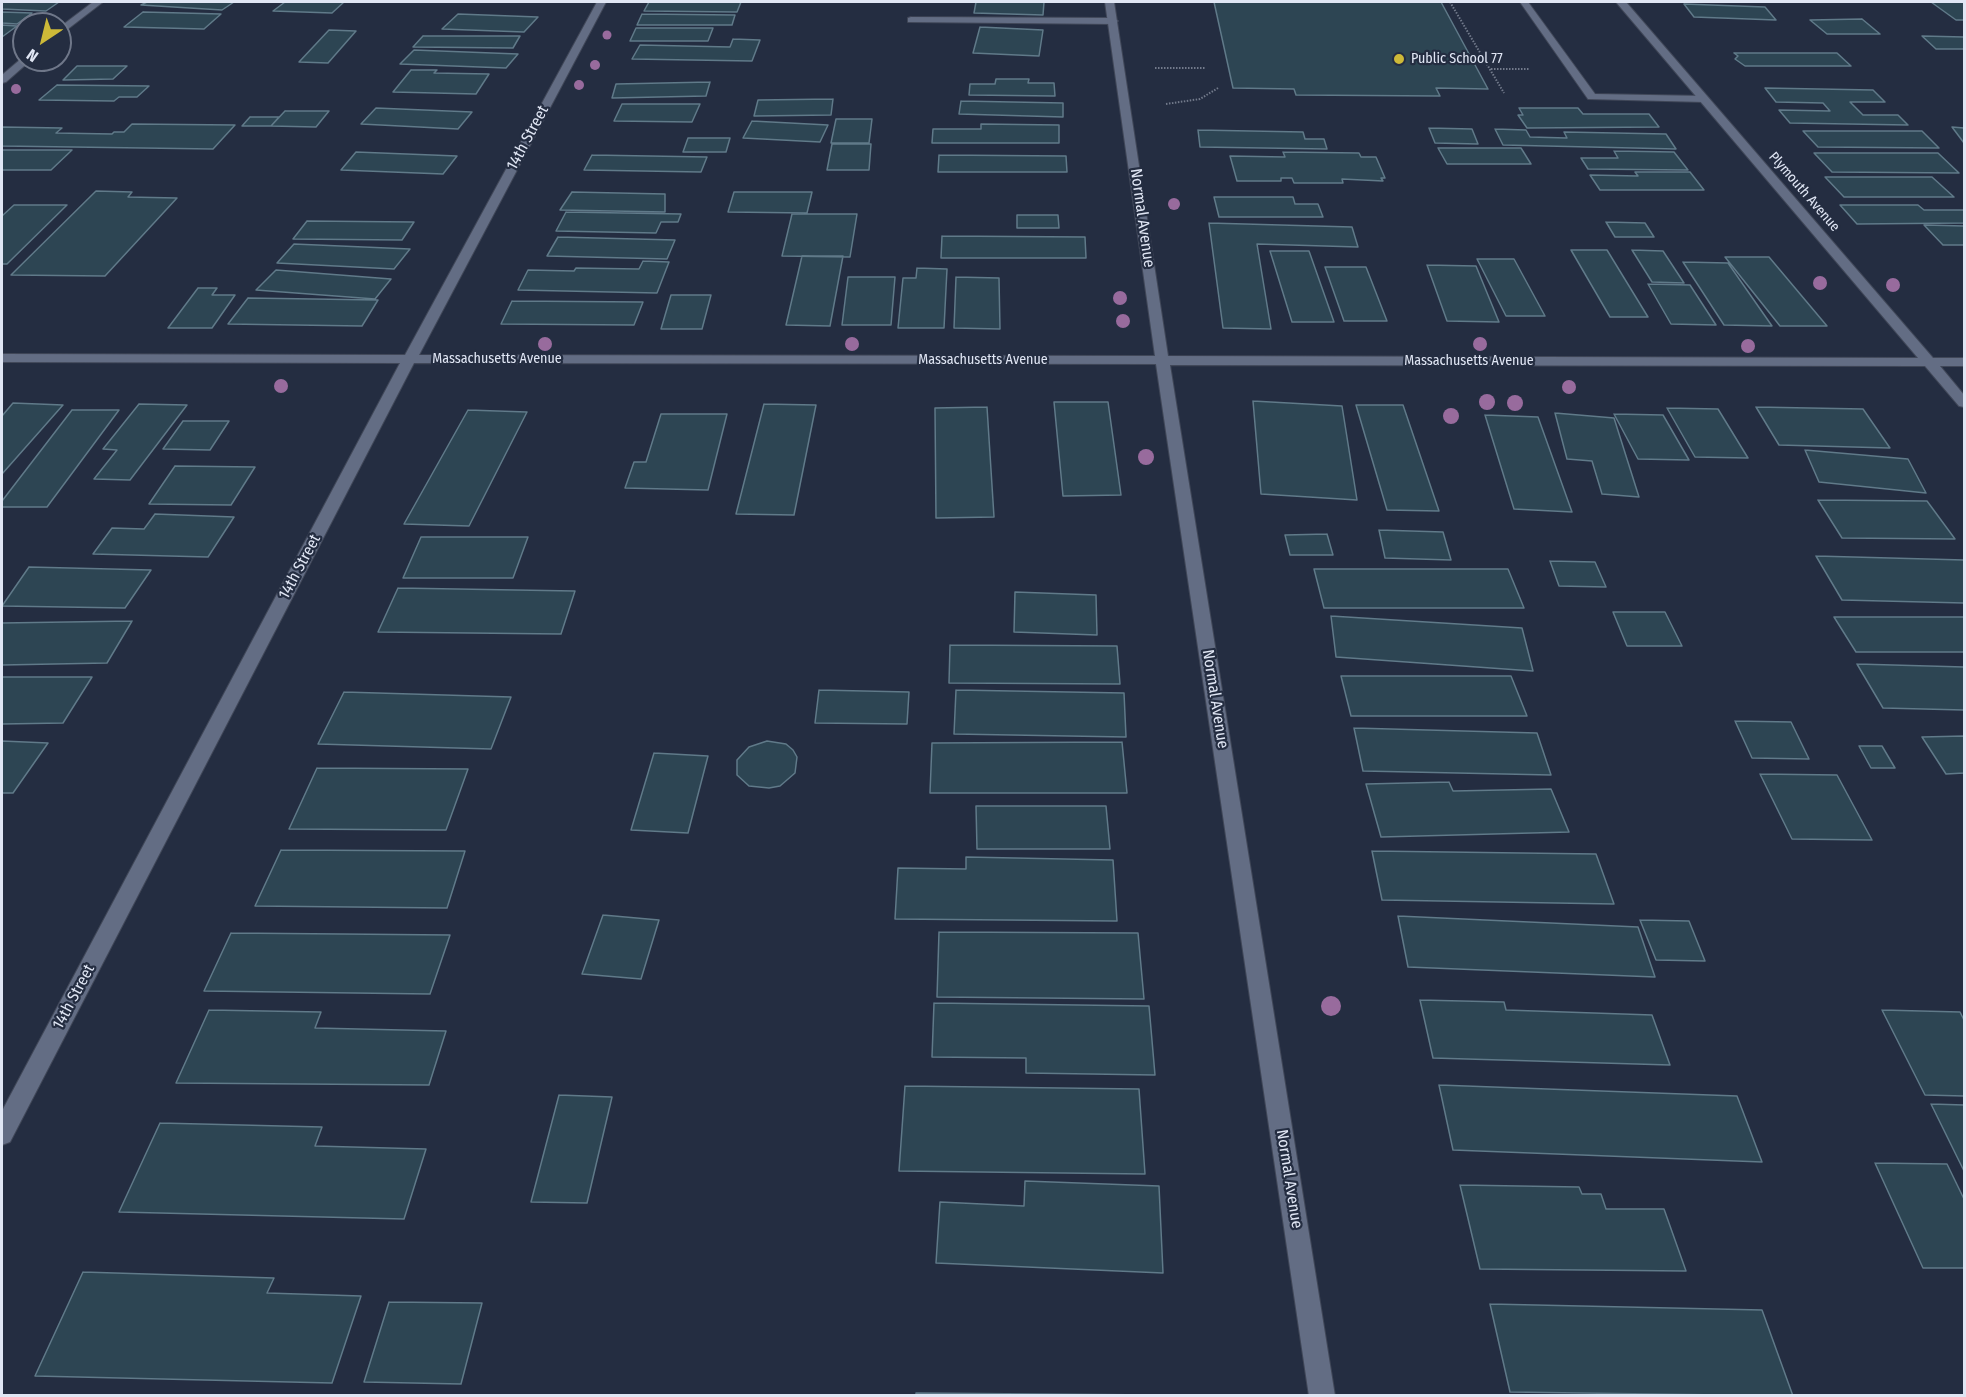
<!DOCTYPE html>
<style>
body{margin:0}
#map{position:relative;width:1966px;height:1397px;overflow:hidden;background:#242d41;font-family:"Fira Sans Condensed",sans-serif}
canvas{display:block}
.frame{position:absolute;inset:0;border:3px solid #e0e6f4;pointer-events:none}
.north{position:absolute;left:12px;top:12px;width:60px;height:60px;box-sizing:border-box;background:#242d41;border:2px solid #6f7789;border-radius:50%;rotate:215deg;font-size:16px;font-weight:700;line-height:24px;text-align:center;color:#e0e6f4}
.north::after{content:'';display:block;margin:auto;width:21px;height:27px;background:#cdb938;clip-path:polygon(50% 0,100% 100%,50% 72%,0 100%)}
</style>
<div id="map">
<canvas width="1966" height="1397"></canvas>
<div class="frame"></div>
<div class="north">N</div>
</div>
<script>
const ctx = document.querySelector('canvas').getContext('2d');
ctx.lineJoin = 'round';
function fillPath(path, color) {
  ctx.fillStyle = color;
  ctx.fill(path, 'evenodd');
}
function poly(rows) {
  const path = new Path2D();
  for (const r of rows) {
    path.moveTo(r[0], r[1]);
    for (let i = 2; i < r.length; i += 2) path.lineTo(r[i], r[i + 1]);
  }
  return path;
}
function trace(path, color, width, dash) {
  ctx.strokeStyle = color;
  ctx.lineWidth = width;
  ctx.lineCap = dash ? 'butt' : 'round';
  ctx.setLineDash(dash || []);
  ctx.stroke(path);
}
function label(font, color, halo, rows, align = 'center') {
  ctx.font = font + ' "Fira Sans Condensed",sans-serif';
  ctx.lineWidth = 4.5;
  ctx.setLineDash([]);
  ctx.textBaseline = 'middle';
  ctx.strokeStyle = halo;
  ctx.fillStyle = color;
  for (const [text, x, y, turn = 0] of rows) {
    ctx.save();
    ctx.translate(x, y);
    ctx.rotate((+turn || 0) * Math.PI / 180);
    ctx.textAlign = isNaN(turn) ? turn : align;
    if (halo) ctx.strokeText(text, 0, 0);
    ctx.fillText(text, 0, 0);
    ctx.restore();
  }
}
const building = poly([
 [2,2,59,2,46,11,2,9,2,2],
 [147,2,234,2,222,10,141,5,147,2],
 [285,2,344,2,332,13,273,11,285,2],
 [649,2,741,2,737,12,644,11,649,2],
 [976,2,1044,2,1043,15,974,13,976,2],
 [1214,2,1441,2,1488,89,1436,88,1440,96,1296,95,1294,89,1233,88,1214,2],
 [1931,2,1964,2,1964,20,1956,20,1931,2],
 [1684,4,1765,7,1776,20,1694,17,1684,4],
 [2,12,32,13,17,24,2,23,2,12],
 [143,12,221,14,204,29,124,27,143,12],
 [458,14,538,17,524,32,442,29,458,14],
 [642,14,735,15,732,25,637,25,642,14],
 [1862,19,1880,34,1827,34,1810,20,1862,19],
 [2,25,17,26,2,37,2,25],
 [980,27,1043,30,1039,56,973,53,980,27],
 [636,28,713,28,708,41,630,41,636,28],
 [329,30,356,31,328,63,299,62,329,30],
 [423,36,520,36,513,48,413,47,423,36],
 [1922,36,1964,37,1964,49,1936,49,1922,36],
 [733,39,760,40,752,61,632,59,640,45,730,47,733,39],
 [414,50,518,54,506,68,400,64,414,50],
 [1734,53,1837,53,1851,66,1745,66,1735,59,1738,56,1734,53],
 [77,66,127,66,113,79,63,80,77,66],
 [411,70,437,70,434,73,489,74,476,94,393,92,411,70],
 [996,79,1029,79,1028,83,1054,83,1055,96,969,95,970,84,995,84,996,79],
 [710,82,706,96,612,98,616,84,710,82],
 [57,85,149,86,137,97,119,97,114,101,39,100,57,85],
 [1765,88,1873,90,1885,102,1850,102,1863,115,1898,115,1908,125,1790,123,1779,110,1830,111,1823,103,1776,102,1765,88],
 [833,99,831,115,754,116,758,100,833,99],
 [961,101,1063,103,1063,117,959,114,961,101],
 [622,104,700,104,692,122,614,121,622,104],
 [376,108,472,112,458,129,361,124,376,108],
 [1519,108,1578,108,1583,114,1649,114,1659,127,1527,128,1518,115,1523,115,1519,108],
 [285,111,329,111,316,127,271,126,285,111],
 [250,117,279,117,271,126,242,126,250,117],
 [836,119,872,119,869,143,831,143,836,119],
 [752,121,828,125,820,142,743,138,752,121],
 [132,124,235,125,213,149,2,146,2,127,62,128,56,133,112,134,114,132,124,132,132,124],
 [981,124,1059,125,1059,143,932,143,933,129,981,129,981,124],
 [1952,127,1964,128,1964,143,1952,127],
 [1429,128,1472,129,1478,144,1435,143,1429,128],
 [1495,129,1526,130,1530,137,1567,138,1564,132,1666,134,1676,149,1503,145,1495,129],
 [1198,130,1303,132,1305,139,1324,139,1327,149,1200,147,1198,130],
 [1803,131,1922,131,1939,148,1818,147,1803,131],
 [688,138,730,138,726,152,683,152,688,138],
 [832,144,871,144,869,170,827,170,832,144],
 [1438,148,1521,148,1531,164,1447,164,1438,148],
 [2,150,72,150,51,170,2,170,2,150],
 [1614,151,1674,152,1688,170,1588,169,1581,158,1618,158,1614,151],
 [356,152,457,156,443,174,341,170,356,152],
 [1283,152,1359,153,1361,157,1376,157,1385,178,1381,178,1383,181,1342,179,1343,183,1294,183,1292,178,1281,178,1281,181,1237,181,1230,156,1285,157,1283,152],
 [1814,153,1938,153,1959,173,1832,172,1814,153],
 [592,155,707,157,701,172,584,170,592,155],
 [939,155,1066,156,1067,172,938,172,939,155],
 [1635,172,1690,172,1704,190,1600,190,1590,175,1638,176,1635,172],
 [1825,177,1932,177,1954,197,1844,197,1825,177],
 [96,191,132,192,128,197,177,198,105,276,11,275,96,191],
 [572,192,665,194,665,212,560,210,572,192],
 [734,192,812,192,807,213,728,212,734,192],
 [1214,197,1293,197,1295,204,1318,204,1323,217,1219,217,1214,197],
 [14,205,67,205,7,264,2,264,2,216,14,205],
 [1840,205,1918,205,1924,210,1964,210,1964,223,1857,224,1840,205],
 [566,212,681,214,678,222,661,222,656,233,556,231,566,212],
 [792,214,857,214,850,257,782,256,792,214],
 [1017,215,1058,215,1059,228,1017,228,1017,215],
 [307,221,414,222,402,240,293,239,307,221],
 [1606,222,1645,223,1654,237,1615,237,1606,222],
 [1209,223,1352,227,1358,247,1257,244,1271,329,1223,328,1209,223],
 [1924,225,1964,226,1964,245,1943,245,1924,225],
 [942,236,1085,237,1086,258,941,258,942,236],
 [558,237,675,240,667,259,547,256,558,237],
 [294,244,410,249,394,269,277,263,294,244],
 [1571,250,1607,250,1648,317,1610,317,1571,250],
 [1632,250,1663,251,1684,283,1652,282,1632,250],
 [1270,251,1309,251,1334,322,1292,322,1270,251],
 [802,256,843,256,830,326,786,325,802,256],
 [1725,257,1769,257,1827,326,1780,326,1725,257],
 [1477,259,1514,259,1545,316,1506,316,1477,259],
 [643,261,669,262,657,293,518,290,528,270,574,271,576,268,639,269,643,261],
 [1683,262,1728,263,1772,326,1724,325,1683,262],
 [1427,265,1476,266,1499,322,1447,321,1427,265],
 [1325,267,1366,267,1387,321,1344,321,1325,267],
 [917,268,947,269,944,328,898,328,903,278,916,278,917,268],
 [276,270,391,279,375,299,256,290,276,270],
 [848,277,895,277,891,325,842,325,848,277],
 [956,277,999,278,1000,329,954,328,956,277],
 [1648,284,1690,285,1716,325,1671,324,1648,284],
 [198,288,217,288,212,295,235,295,212,328,168,328,198,288],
 [671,295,711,295,702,329,661,329,671,295],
 [248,298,378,300,362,326,228,324,248,298],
 [512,301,643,302,634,325,501,324,512,301],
 [1253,401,1342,406,1357,500,1261,494,1253,401],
 [1054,402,1108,402,1121,495,1063,496,1054,402],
 [13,403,63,405,2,474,2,416,13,403],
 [139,404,187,405,130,480,94,479,117,450,103,449,139,404],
 [764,404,816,405,794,515,736,514,764,404],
 [1356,405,1403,405,1439,511,1387,510,1356,405],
 [987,407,994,517,936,518,935,408,987,407],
 [1756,407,1863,409,1890,448,1779,445,1756,407],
 [1667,408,1718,409,1748,458,1695,457,1667,408],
 [72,410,119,410,47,507,2,507,2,501,72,410],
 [468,410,527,412,469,526,404,524,468,410],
 [1555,413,1614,418,1639,497,1602,494,1592,461,1567,459,1555,413],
 [661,414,727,414,708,490,625,488,634,462,646,462,661,414],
 [1614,414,1663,415,1689,460,1638,459,1614,414],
 [1485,415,1538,417,1572,512,1514,509,1485,415],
 [183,421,229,421,210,450,163,449,183,421],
 [1805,450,1908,459,1926,493,1819,482,1805,450],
 [175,466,255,467,231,505,149,504,175,466],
 [1818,500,1927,501,1955,539,1842,538,1818,500],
 [155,514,234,517,208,557,93,554,112,528,144,529,155,514],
 [1379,530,1443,532,1451,560,1385,558,1379,530],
 [1327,534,1333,555,1290,555,1285,535,1327,534],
 [421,537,528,537,513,578,403,578,421,537],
 [1816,556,1964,560,1964,603,1842,600,1816,556],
 [1550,561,1595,562,1606,587,1559,586,1550,561],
 [29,567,151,570,125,608,2,606,29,567],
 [1314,569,1508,569,1524,608,1324,608,1314,569],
 [398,588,575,591,561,634,378,632,398,588],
 [1015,592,1096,595,1097,635,1014,632,1015,592],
 [1613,612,1665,612,1682,646,1627,646,1613,612],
 [1331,616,1522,628,1533,671,1336,657,1331,616],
 [1834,617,1964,617,1964,652,1856,652,1834,617],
 [132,621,107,663,2,665,2,623,132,621],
 [950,645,1117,646,1120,684,949,683,950,645],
 [1857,664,1964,667,1964,710,1883,708,1857,664],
 [1341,676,1511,676,1527,716,1351,716,1341,676],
 [2,677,92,677,63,723,2,724,2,677],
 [819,690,909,692,907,724,815,723,819,690],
 [956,690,1124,693,1126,737,954,734,956,690],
 [344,692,511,697,491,749,318,744,344,692],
 [1735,721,1791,722,1809,759,1752,758,1735,721],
 [1354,728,1537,733,1551,775,1363,771,1354,728],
 [1964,736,1964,773,1946,774,1922,737,1964,736],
 [2,741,48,743,13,793,2,793,2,741],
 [767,741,786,744,793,750,797,757,795,773,780,786,769,788,749,786,737,775,737,760,749,747,767,741],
 [1122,742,1127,793,930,793,932,743,1122,742],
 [1859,746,1882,746,1895,768,1871,768,1859,746],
 [654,753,708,756,688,833,631,830,654,753],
 [317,768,468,769,446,830,289,829,317,768],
 [1760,774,1837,775,1872,840,1792,839,1760,774],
 [1449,782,1453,791,1551,789,1569,832,1381,837,1366,784,1449,782],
 [976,806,1106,806,1110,849,977,849,976,806],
 [281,850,465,851,447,908,255,906,281,850],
 [1372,851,1596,854,1614,904,1382,900,1372,851],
 [966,857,1113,860,1117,921,895,919,898,868,966,869,966,857],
 [603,915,659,920,641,979,582,974,603,915],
 [1398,916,1638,927,1655,977,1408,967,1398,916],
 [1640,920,1689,921,1705,961,1656,960,1640,920],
 [939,932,1138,933,1144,999,937,997,939,932],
 [231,933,450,935,430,994,204,991,231,933],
 [1420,1000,1504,1002,1506,1010,1652,1015,1670,1065,1433,1058,1420,1000],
 [934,1003,1149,1006,1155,1075,1026,1073,1026,1058,932,1057,934,1003],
 [209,1010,321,1012,315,1028,446,1031,429,1085,176,1083,209,1010],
 [1882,1010,1960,1012,1964,1020,1964,1096,1925,1095,1882,1010],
 [1439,1085,1737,1096,1762,1162,1453,1150,1439,1085],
 [905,1086,1139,1089,1145,1174,899,1171,905,1086],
 [559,1095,612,1097,587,1203,531,1202,559,1095],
 [1931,1104,1964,1105,1964,1171,1931,1104],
 [160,1123,322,1127,315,1146,426,1149,404,1219,119,1212,160,1123],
 [1875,1163,1947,1164,1964,1199,1964,1268,1923,1268,1875,1163],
 [1025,1181,1159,1186,1163,1273,936,1263,940,1202,1024,1206,1025,1181],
 [1460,1185,1579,1187,1582,1194,1601,1194,1606,1209,1664,1209,1686,1271,1480,1269,1460,1185],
 [83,1272,274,1278,267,1293,361,1296,332,1383,35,1376,83,1272],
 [389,1302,482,1303,461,1384,364,1382,389,1302],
 [1490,1304,1762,1310,1793,1396,1510,1392,1490,1304],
 [916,1393,1158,1395,1158,1396,916,1396,916,1393]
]);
const path = poly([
 [1450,2,1504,93],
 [1155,68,1206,68],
 [1491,69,1529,69],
 [1166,104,1200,99,1218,88]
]);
const lane = poly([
 [1520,2,1528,2,1595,94,1704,96,1709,99,1704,102,1588,99,1520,2],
 [911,17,1113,18,1118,21,1113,24,908,22,908,18,911,17]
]);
const street = poly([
 [93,2,103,2,60,35,60,27,93,2],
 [597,2,606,2,419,355,1155,356,1105,2,1114,2,1168,356,1918,358,1616,2,1626,2,1933,358,1964,358,1964,366,1940,366,1964,395,1964,407,1959,406,1925,366,1170,365,1335,1396,1309,1396,1156,364,414,363,10,1142,2,1145,2,1111,400,363,2,362,2,354,405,355,597,2],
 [22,58,31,60,6,82,2,83,2,75,22,58]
]);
const trees = [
 [607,35,4.5],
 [595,65,5],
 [579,85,5],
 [16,89,5],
 [1174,204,6],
 [1820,283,7],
 [1893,285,7],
 [1120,298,7],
 [1123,321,7],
 [545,344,7],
 [852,344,7],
 [1480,344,7],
 [1748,346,7],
 [281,386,7],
 [1569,387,7],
 [1487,402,8],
 [1515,403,8],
 [1451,416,8],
 [1146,457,8],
 [1331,1006,10]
];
const markers = [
 [1399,59,6,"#cdb938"]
];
const farPoinames = [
 ["Public School 77",1411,59]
];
const farStreetnames = [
 ["Plymouth Avenue",1804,192,49],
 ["Massachusetts Avenue",497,359],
 ["Massachusetts Avenue",983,360],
 ["Massachusetts Avenue",1469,361]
];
const streetNames = [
 ["14th Street",528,138,-62],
 ["Normal Avenue",1142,218,82],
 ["14th Street",300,567,-62],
 ["Normal Avenue",1215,699,81],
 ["14th Street",74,997,-62],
 ["Normal Avenue",1289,1179,81]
];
fillPath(building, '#2d4553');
trace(building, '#607a89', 1.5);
trace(lane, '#404758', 2);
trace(street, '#404758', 2);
trace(path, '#727a8b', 2, [1.5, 1.5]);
fillPath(lane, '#636d84');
fillPath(street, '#636d84');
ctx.fillStyle = '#986b9d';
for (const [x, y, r] of trees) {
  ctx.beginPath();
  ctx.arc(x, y, r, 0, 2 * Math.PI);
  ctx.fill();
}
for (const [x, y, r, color] of markers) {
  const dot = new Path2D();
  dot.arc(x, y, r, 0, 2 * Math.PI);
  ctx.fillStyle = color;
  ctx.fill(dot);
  trace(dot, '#242d41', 2);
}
label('14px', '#e0e6f4', '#242d41', farPoinames, 'left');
label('14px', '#e0e6f4', '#242d41', farStreetnames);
label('16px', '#e0e6f4', '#242d41', streetNames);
</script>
